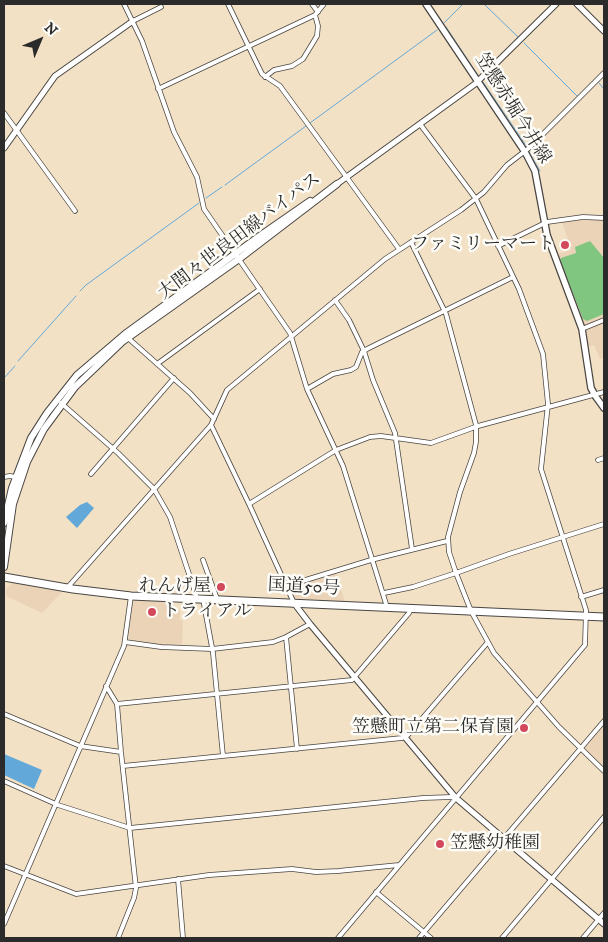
<!DOCTYPE html>
<meta charset="utf-8">
<style>
body{margin:0}
#map{position:relative;width:608px;height:942px;overflow:hidden;background:#f3e1c6;font-family:"IM FELL DW Pica",serif}
canvas{display:block}
.frame{position:absolute;inset:0;border:5px solid #2b2b2b;pointer-events:none}
.north{position:absolute;left:15px;top:15px;width:50px;height:50px;-webkit-text-stroke:4px #fdfcf7;paint-order:stroke;rotate:45deg;font-size:14px;font-weight:700;line-height:20px;text-align:center;color:#2b2b2b}
.north::after{content:'';display:block;margin:auto;width:18px;height:22px;background:#2b2b2b;clip-path:polygon(50% 0,100% 100%,50% 72%,0 100%)}
</style>
<div id="map">
<canvas width="608" height="942"></canvas>
<div class="frame"></div>
<div class="north">N</div>
</div>
<script>
const ctx = document.querySelector('canvas').getContext('2d');
ctx.lineJoin = 'round';
function fillPath(path, color) {
  ctx.fillStyle = color;
  ctx.fill(path, 'evenodd');
}
function poly(rows) {
  const path = new Path2D();
  for (const r of rows) {
    path.moveTo(r[0], r[1]);
    for (let i = 2; i < r.length; i += 2) path.lineTo(r[i], r[i + 1]);
  }
  return path;
}
function trace(path, color, width, dash) {
  ctx.strokeStyle = color;
  ctx.lineWidth = width;
  ctx.lineCap = dash ? 'butt' : 'round';
  ctx.setLineDash(dash || []);
  ctx.stroke(path);
}
function label(font, color, halo, rows, align = 'center') {
  ctx.font = font + ' "IM FELL DW Pica","Noto Serif JP",serif';
  ctx.lineWidth = 5;
  ctx.setLineDash([]);
  ctx.textBaseline = 'middle';
  ctx.strokeStyle = halo;
  ctx.fillStyle = color;
  for (const [text, x, y, turn = 0] of rows) {
    ctx.save();
    ctx.translate(x, y);
    ctx.rotate((+turn || 0) * Math.PI / 180);
    ctx.textAlign = isNaN(turn) ? turn : align;
    if (halo) ctx.strokeText(text, 0, 0);
    ctx.fillText(text, 0, 0);
    ctx.restore();
  }
}
const built = poly([
 [583,218,604,220,604,318,584,326,557,254,571,250,562,221],
 [604,322,604,357,600,359,594,345,588,347,585,331],
 [336,573,345,602,294,598,290,587],
 [12,583,61,591,62,592,42,613,6,596,6,589],
 [133,599,172,601,171,609,180,610,180,620,183,620,182,647,129,641,128,640],
 [604,725,604,768,585,748]
]);
const green = poly([
 [590,241,604,258,604,314,587,321,583,319,560,260,561,258,576,253,575,247]
]);
const water = poly([
 [87,502,94,508,77,528,66,517,80,505],
 [4,754,42,770,34,789,4,775]
]);
const stream = poly([
 [484,4,518,37],
 [444,23,463,4],
 [446,27,477,74],
 [524,43,577,96],
 [483,82,527,147,536,138],
 [599,83,604,89],
 [589,85,604,70],
 [310,123,437,30],
 [529,152,540,171],
 [225,185,306,126],
 [206,198,222,187],
 [80,291,86,285,199,203],
 [18,361,76,296],
 [4,378,15,366]
]);
const minor = poly([
 [124,4,142,41,174,132,197,177,204,209,290,333,307,389,343,466,387,607],
 [228,4,262,74,280,86,399,249],
 [312,4,318,12],
 [133,21,161,7],
 [265,77,274,70,292,66,303,59,317,36,318,26,315,15],
 [158,89,315,15,324,4],
 [4,113,75,211],
 [411,242,446,314,476,425,476,442,474,453,460,492,448,537,449,552,456,573,471,611,494,653,559,727,604,771],
 [498,246,547,222,583,217,604,218],
 [335,300,349,320,364,351,373,380,395,433,412,549],
 [582,329,604,320],
 [128,338,190,393,214,419],
 [157,364,260,289],
 [307,389,333,374,351,370,356,367,362,352,367,349,513,277],
 [61,403,118,453,154,489,170,517,197,598],
 [211,425,249,504,294,603],
 [598,460,604,458],
 [91,474,174,378],
 [4,477,10,476,15,477],
 [249,504,336,450,370,437,381,436,431,443,478,426,604,392],
 [203,560,217,599],
 [286,586,371,560,447,541],
 [67,588,211,425,227,390,385,259,461,210,484,192,507,165,529,148,604,73],
 [384,593,413,587,456,573,509,554,604,524],
 [581,597,604,590],
 [203,599,213,653,223,756],
 [286,637,297,749],
 [125,642,161,647,212,649,273,642,286,637,310,624],
 [106,686,117,704,121,752,136,888,134,898,118,938],
 [117,704,352,680,409,613,411,608],
 [4,714,80,746,121,752],
 [123,766,402,738,408,735,488,642],
 [4,781,58,805,130,828,423,798,451,797,456,798],
 [4,866,76,894,209,875,292,869,316,872,338,871,399,865],
 [178,879,183,938],
 [376,892,431,938],
 [4,924,124,646,131,596],
 [338,938,585,645,586,610,541,469,548,404,543,354,519,289,476,199,420,124],
 [419,938,604,721],
 [502,938,604,817],
 [583,938,604,913]
]);
const tertiary = poly([
 [577,4,604,31],
 [4,148,55,76,133,21],
 [337,184,475,84,556,4],
 [294,603,310,624,456,798,604,924]
]);
const secondary = poly([
 [426,4,525,152,535,171,547,235,582,329,591,388,596,397,604,408]
]);
const primary = poly([
 [4,523,12,488,31,438,47,413,77,375,125,334,261,235,310,201],
 [4,567,13,504,27,462,44,429,75,387,122,342,239,259,337,184]
]);
const trunk = poly([
 [4,577,73,589,131,596,604,617]
]);
const markers = [
 [565,245,5,"#d1495b"],
 [221,587,5,"#d1495b"],
 [152,612,5,"#d1495b"],
 [524,728,5,"#d1495b"],
 [440,844,5,"#d1495b"]
];
const streetNames = [
 ["笠懸赤堀今井線",512,109,58],
 ["大間々世良田線バイパス",240,237,-37],
 ["国道50号",304,588,3]
];
const poiNames = [
 ["ファミリーマート",555,245],
 ["れんげ屋",211,587],
 ["トライアル",162,612,"left"],
 ["笠懸町立第二保育園",514,728],
 ["笠懸幼稚園",450,844,"left"]
];
fillPath(built, '#ebd3b8');
fillPath(green, '#80c681');
fillPath(water, '#62a8d8');
trace(stream, '#62a8d8', 1);
trace(minor, '#494642', 5.5);
trace(tertiary, '#494642', 7);
trace(secondary, '#494642', 8);
trace(primary, '#494642', 8);
trace(trunk, '#494642', 9);
trace(minor, '#fff', 4);
trace(tertiary, '#fff', 5);
trace(secondary, '#fff', 5.5);
trace(primary, '#fff', 6);
trace(trunk, '#fff', 7);
for (const [x, y, r, color] of markers) {
  const dot = new Path2D();
  dot.arc(x, y, r, 0, 2 * Math.PI);
  ctx.fillStyle = color;
  ctx.fill(dot);
  trace(dot, '#fdfcf7', 2);
}
label('18px', '#2b2b2b', '#fdfcf7', streetNames);
label('18px', '#2b2b2b', '#fdfcf7', poiNames, 'right');
</script>
